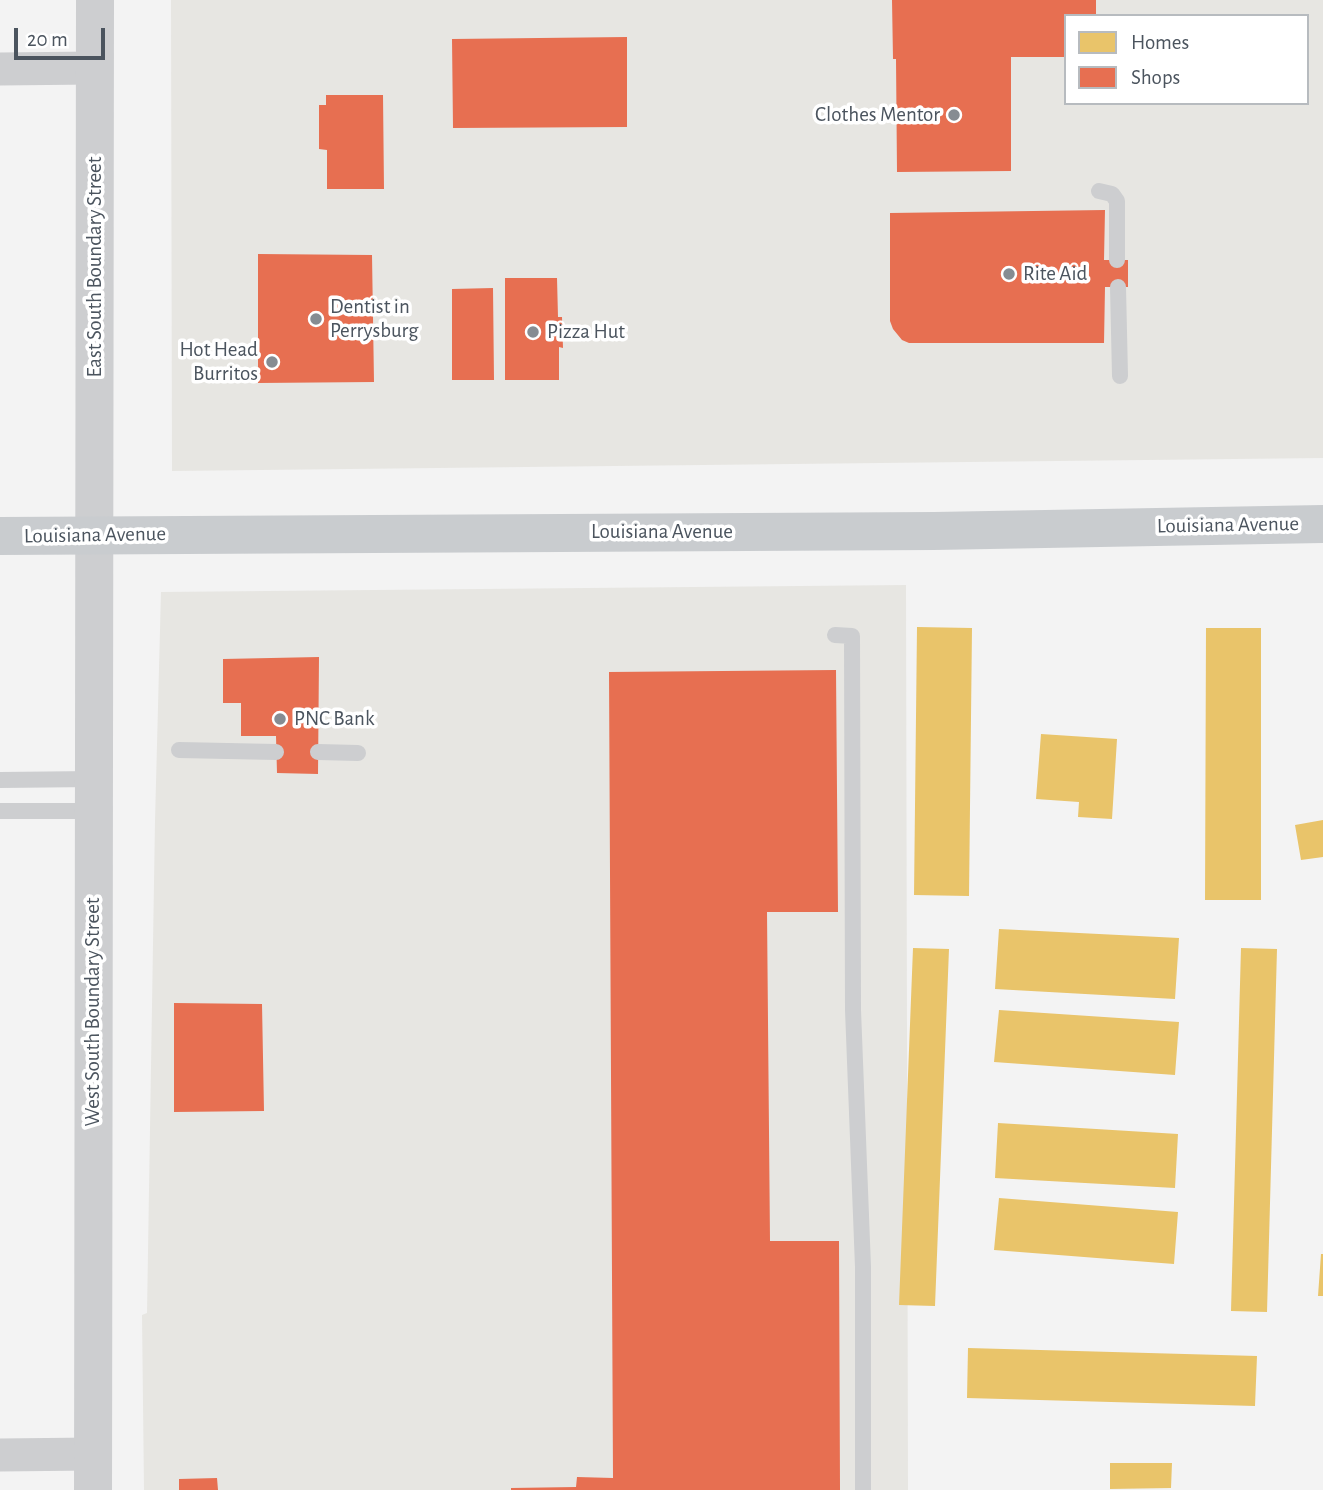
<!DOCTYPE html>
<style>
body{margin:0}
#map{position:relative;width:1323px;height:1490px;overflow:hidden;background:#f3f3f3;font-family:"Alegreya Sans",sans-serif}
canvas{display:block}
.legend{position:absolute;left:1064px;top:14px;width:245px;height:91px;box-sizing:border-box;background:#fff;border:2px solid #b7bbbf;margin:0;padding:9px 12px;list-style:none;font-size:21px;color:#4b545e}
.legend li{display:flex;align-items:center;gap:14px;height:35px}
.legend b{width:35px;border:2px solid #b7bbbf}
.scale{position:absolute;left:14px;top:28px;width:91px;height:32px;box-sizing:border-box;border:4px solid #4b545e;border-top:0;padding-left:9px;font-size:21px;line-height:24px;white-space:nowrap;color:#4b545e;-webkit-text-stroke:5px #fff;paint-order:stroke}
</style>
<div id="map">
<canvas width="1323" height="1490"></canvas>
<ul class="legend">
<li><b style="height:19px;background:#e9c46a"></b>Homes</li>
<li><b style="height:19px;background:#e76f51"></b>Shops</li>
</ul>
<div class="scale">20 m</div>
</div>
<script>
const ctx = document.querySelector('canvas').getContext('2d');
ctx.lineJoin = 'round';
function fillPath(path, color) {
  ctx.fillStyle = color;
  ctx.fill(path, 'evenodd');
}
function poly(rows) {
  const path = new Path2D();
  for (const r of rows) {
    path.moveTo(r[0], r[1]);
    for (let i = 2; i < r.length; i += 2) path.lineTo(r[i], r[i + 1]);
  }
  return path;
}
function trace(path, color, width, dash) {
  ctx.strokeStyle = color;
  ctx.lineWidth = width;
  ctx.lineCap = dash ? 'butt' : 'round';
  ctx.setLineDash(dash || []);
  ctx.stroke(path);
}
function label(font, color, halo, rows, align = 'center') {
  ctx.font = font + ' "Alegreya Sans",sans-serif';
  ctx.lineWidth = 7;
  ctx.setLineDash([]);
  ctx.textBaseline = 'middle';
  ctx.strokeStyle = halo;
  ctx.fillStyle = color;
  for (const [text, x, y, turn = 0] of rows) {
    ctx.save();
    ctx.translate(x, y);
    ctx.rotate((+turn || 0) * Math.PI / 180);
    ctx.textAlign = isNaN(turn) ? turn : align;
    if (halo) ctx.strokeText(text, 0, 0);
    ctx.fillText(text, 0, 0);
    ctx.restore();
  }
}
const commercial = poly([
 [171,0,1323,0,1323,458,172,471],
 [1066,16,1307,16,1307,103,1066,103],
 [906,585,908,1490,144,1490,142,1315,147,1313,155,821,161,592]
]);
const homes = poly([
 [917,627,972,628,969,896,914,895],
 [1206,628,1261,628,1261,900,1205,900],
 [1041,734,1117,739,1112,819,1078,817,1079,802,1036,799],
 [1323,820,1323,857,1301,860,1295,825],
 [999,929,1179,938,1175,999,995,989],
 [913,948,949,949,935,1306,899,1305],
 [1241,948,1277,949,1267,1312,1231,1311],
 [999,1010,1179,1022,1175,1075,994,1062],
 [998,1123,1178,1134,1175,1188,995,1178],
 [999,1198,1178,1212,1174,1264,994,1250],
 [1321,1254,1323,1254,1323,1296,1318,1296],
 [968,1348,1257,1356,1255,1406,967,1398],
 [1110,1463,1172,1463,1171,1488,1110,1489]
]);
const shops = poly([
 [892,0,1096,0,1096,16,1066,16,1066,57,1011,57,1011,171,897,172,896,59,893,59],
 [627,37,627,127,453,128,452,39],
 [326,95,383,95,384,189,327,189,327,150,319,149,319,105,326,105],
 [1105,210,1104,260,1128,260,1128,287,1105,287,1104,343,909,343,902,340,893,329,890,321,890,213],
 [258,254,372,255,374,382,258,383],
 [505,278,557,278,558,317,562,317,563,348,559,347,559,380,505,380],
 [493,288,494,380,452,380,452,289],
 [319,657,318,774,277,773,276,736,241,736,241,703,223,703,223,659],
 [836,670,838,912,767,912,770,1241,839,1241,840,1490,511,1490,511,1488,576,1487,577,1477,613,1478,609,672],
 [174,1003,262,1004,264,1111,174,1112],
 [217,1478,218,1490,179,1490,179,1479]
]);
const service = poly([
 [1099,191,1112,194,1117,201,1117,260],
 [1118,287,1120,376],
 [835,635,852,636,853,1010,863,1267,863,1490],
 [179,750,276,752],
 [318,752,358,753],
 [0,780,94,779],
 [0,811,93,811]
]);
const minor = poly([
 [0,69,94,68],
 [0,1455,93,1454]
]);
const tertiary = poly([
 [93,1490,95,0]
]);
const primary = poly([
 [0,536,934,531,1323,524]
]);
const markers = [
 [954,115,7,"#868c92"],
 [1009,274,7,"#868c92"],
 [316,319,7,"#868c92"],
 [533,332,7,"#868c92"],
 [272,362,7,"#868c92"],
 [280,719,7,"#868c92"]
];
const poiNames = [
 ["Clothes Mentor",940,115,"right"],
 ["Rite Aid",1023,274],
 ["Dentist in",330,307],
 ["Perrysburg",330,331],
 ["Pizza Hut",547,332],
 ["Hot Head",258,350,"right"],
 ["Burritos",258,374,"right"],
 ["PNC Bank",294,719]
];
const streetNames = [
 ["East South Boundary Street",95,267,-90],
 ["Louisiana Avenue",1228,525,-1],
 ["Louisiana Avenue",662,532],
 ["Louisiana Avenue",95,535,-1],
 ["West South Boundary Street",93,1012,-90]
];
fillPath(commercial, '#e7e6e2');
fillPath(homes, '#e9c46a');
fillPath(shops, '#e76f51');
trace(service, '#cdced0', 16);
trace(minor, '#cdced0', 33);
trace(tertiary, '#cdced0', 38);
trace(primary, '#c9cccf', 38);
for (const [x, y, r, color] of markers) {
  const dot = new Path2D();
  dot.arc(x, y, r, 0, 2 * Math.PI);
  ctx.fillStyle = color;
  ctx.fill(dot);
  trace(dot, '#fff', 2.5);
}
label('21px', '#4b545e', '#fff', poiNames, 'left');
label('21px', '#4b545e', '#fff', streetNames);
</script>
